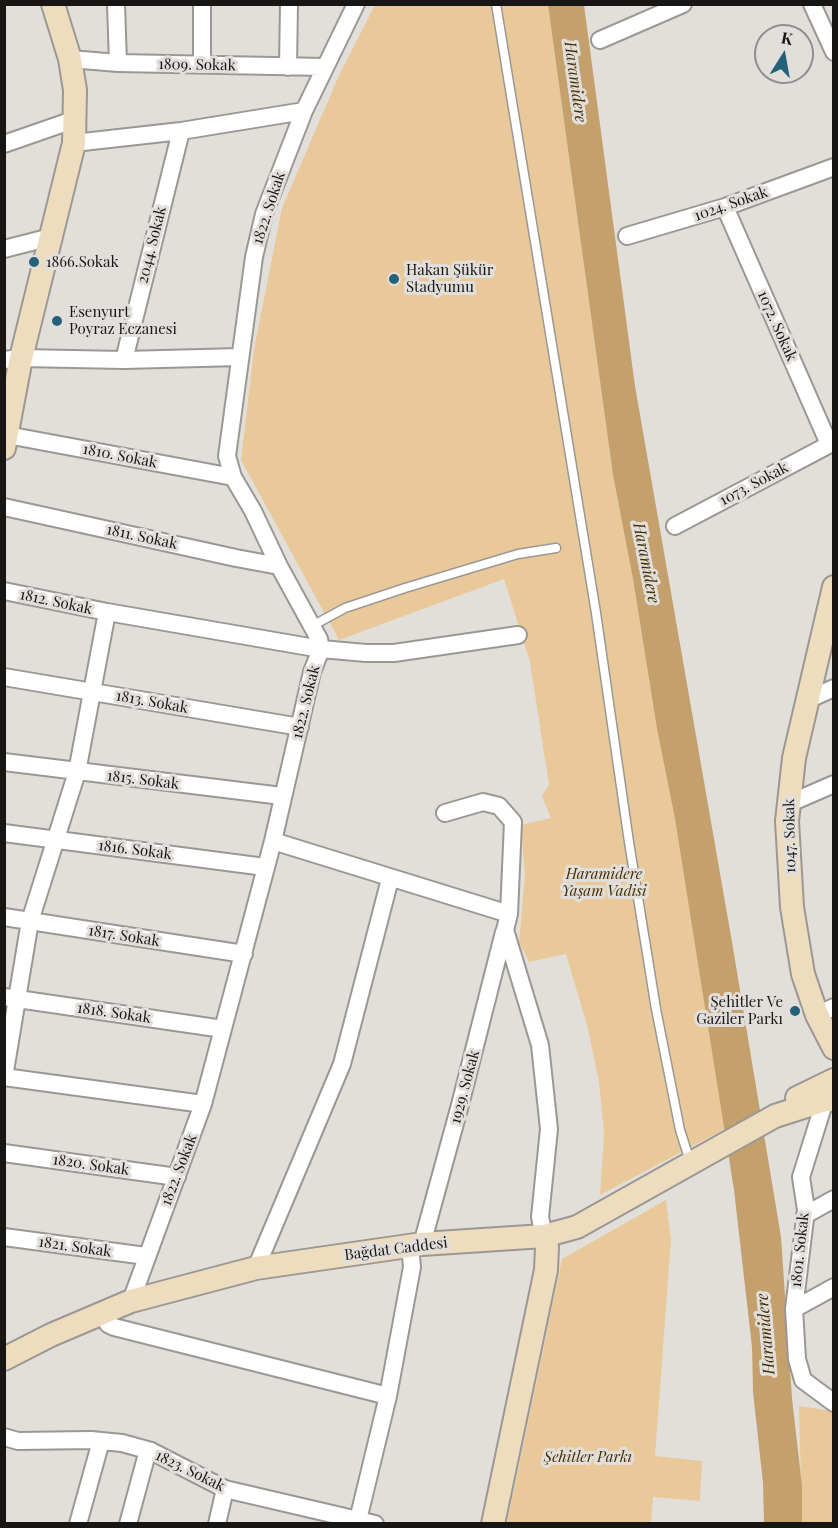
<!DOCTYPE html>
<meta charset="utf-8">
<style>
body{margin:0}
#map{position:relative;width:838px;height:1528px;overflow:hidden;background:#e2dfdb;font-family:"Playfair Display",serif}
canvas{display:block}
.frame{position:absolute;inset:0;border:6px solid #171615;pointer-events:none}
.north{position:absolute;left:754px;top:24px;width:60px;height:60px;box-sizing:border-box;background:#e2dfdb;border:2px solid #918f8c;border-radius:50%;rotate:11deg;font-size:16px;font-weight:700;line-height:24px;text-align:center;color:#171615}
.north::after{content:'';display:block;margin:auto;width:21px;height:27px;background:#256279;clip-path:polygon(50% 0,100% 100%,50% 72%,0 100%)}
</style>
<div id="map">
<canvas width="838" height="1528"></canvas>
<div class="frame"></div>
<div class="north">K</div>
</div>
<script>
const ctx = document.querySelector('canvas').getContext('2d');
ctx.lineJoin = 'round';
function fillPath(path, color) {
  ctx.fillStyle = color;
  ctx.fill(path, 'evenodd');
}
function poly(rows) {
  const path = new Path2D();
  for (const r of rows) {
    path.moveTo(r[0], r[1]);
    for (let i = 2; i < r.length; i += 2) path.lineTo(r[i], r[i + 1]);
  }
  return path;
}
function trace(path, color, width, dash) {
  ctx.strokeStyle = color;
  ctx.lineWidth = width;
  ctx.lineCap = dash ? 'butt' : 'round';
  ctx.setLineDash(dash || []);
  ctx.stroke(path);
}
function label(font, color, halo, rows, align = 'center') {
  ctx.font = font + ' "Playfair Display",serif';
  ctx.lineWidth = 6;
  ctx.setLineDash([]);
  ctx.textBaseline = 'middle';
  ctx.strokeStyle = halo;
  ctx.fillStyle = color;
  for (const [text, x, y, turn = 0] of rows) {
    ctx.save();
    ctx.translate(x, y);
    ctx.rotate((+turn || 0) * Math.PI / 180);
    ctx.textAlign = isNaN(turn) ? turn : align;
    if (halo) ctx.strokeText(text, 0, 0);
    ctx.fillText(text, 0, 0);
    ctx.restore();
  }
}
const green = poly([
 [375,5,548,5,613,475,633,579,657,729,675,819,725,1129,600,1195,604,1133,599,1082,587,1025,566,954,529,962,519,942,525,875,521,825,551,818,542,796,549,785,530,662,504,579,339,640,241,460,254,349,282,208,340,73],
 [666,1200,671,1240,655,1456,702,1461,700,1501,653,1497,651,1523,507,1523,562,1259],
 [799,1406,833,1411,833,1523,802,1523]
]);
const water = poly([
 [548,5,584,5,635,386,732,942,781,1237,792,1398,802,1486,802,1523,764,1523,763,1483,753,1392,752,1347,734,1190,675,819,657,729,633,579,613,475]
]);
const lane = poly([
 [496,4,596,613,629,842,656,1009,680,1130,690,1161],
 [312,626,345,608,405,588,518,554,556,548]
]);
const street = poly([
 [116,4,118,63],
 [202,4,202,65],
 [812,4,834,52],
 [600,40,683,4],
 [70,59,118,63,325,67],
 [288,67,289,4],
 [74,143,181,131,304,111],
 [4,144,76,119],
 [725,207,829,444],
 [627,236,725,207,834,167],
 [4,249,51,237],
 [4,360,21,358,124,360,240,357],
 [124,360,181,131],
 [7,435,233,477],
 [4,507,236,558,279,566],
 [675,526,834,442],
 [4,591,107,612],
 [4,677,300,727],
 [807,700,834,688],
 [4,762,282,796],
 [788,804,834,784],
 [445,813,483,802,499,806,513,822,509,914,505,930,540,1045,549,1129,540,1217,544,1236],
 [4,833,265,867],
 [273,841,509,914],
 [4,917,244,954],
 [4,997,223,1029],
 [817,1015,834,1007],
 [4,1077,30,921,77,772,107,612,321,649,366,653,394,653,518,635],
 [4,1077,203,1104],
 [825,1100,801,1177,806,1210,794,1309,797,1359,803,1380,834,1403],
 [4,1153,177,1177],
 [805,1215,834,1199],
 [4,1237,146,1256],
 [422,1244,460,1105,504,932],
 [256,1268,342,1064,390,879],
 [131,1301,203,1104,273,841,312,672,321,649,319,639,279,566,253,511,233,477,227,456,254,257,264,214,304,111,356,4],
 [794,1309,834,1287],
 [101,1313,108,1324,114,1327,388,1396],
 [4,1437,18,1441,91,1440,122,1443,151,1451,225,1489,375,1524],
 [78,1524,101,1441],
 [128,1524,148,1450],
 [217,1524,225,1489],
 [357,1524,388,1396,412,1267,410,1246]
]);
const secondary = poly([
 [4,448,21,358,74,143,75,90,70,59,53,4],
 [834,587,794,758,787,821,792,907,803,974,817,1015,834,1048],
 [797,1098,834,1080],
 [4,1359,51,1335,131,1301,256,1268,422,1244,544,1236,577,1227,775,1116,825,1100,834,1100],
 [493,1524,546,1270,547,1247,544,1236]
]);
const markers = [
 [34,262,6,"#256279"],
 [394,279,6,"#256279"],
 [57,321,6,"#256279"],
 [795,1011,6,"#256279"]
];
const streetNames = [
 ["1809. Sokak",197,65,1],
 ["1024. Sokak",731,204,-19],
 ["1822. Sokak",269,208,-72],
 ["2044. Sokak",152,245,-76],
 ["1072. Sokak",777,326,66],
 ["1810. Sokak",120,456,11],
 ["1073. Sokak",754,484,-28],
 ["1811. Sokak",142,537,12],
 ["1812. Sokak",56,602,12],
 ["1813. Sokak",152,702,10],
 ["1822. Sokak",306,702,-76],
 ["1815. Sokak",143,780,7],
 ["1047. Sokak",790,836,-91],
 ["1816. Sokak",135,850,7],
 ["1817. Sokak",124,936,9],
 ["1818. Sokak",114,1013,8],
 ["1929. Sokak",465,1087,-75],
 ["1820. Sokak",91,1165,8],
 ["1822. Sokak",179,1170,-69],
 ["1821. Sokak",75,1247,8],
 ["Bağdat Caddesi",396,1249,-7],
 ["1801. Sokak",800,1250,-84],
 ["1823. Sokak",190,1471,26]
];
const poiNames = [
 ["1866.Sokak",46,262],
 ["Hakan Şükür",406,270],
 ["Stadyumu",406,287],
 ["Esenyurt",69,312],
 ["Poyraz Eczanesi",69,329],
 ["Şehitler Ve",783,1002,"right"],
 ["Gaziler Parkı",783,1019,"right"]
];
const parkNames = [
 ["Haramidere",604,874],
 ["Yaşam Vadisi",604,891],
 ["Şehitler Parkı",588,1457]
];
const waterNames = [
 ["Haramidere",575,82,82],
 ["Haramidere",646,563,79],
 ["Haramidere",766,1334,-95]
];
fillPath(green, '#e9c99a');
fillPath(water, '#c4a06c');
trace(lane, '#9b9894', 11);
trace(street, '#9b9894', 20);
trace(secondary, '#9b9894', 26);
trace(lane, '#fff', 8);
trace(street, '#fff', 16);
trace(secondary, '#eedcbe', 22);
for (const [x, y, r, color] of markers) {
  const dot = new Path2D();
  dot.arc(x, y, r, 0, 2 * Math.PI);
  ctx.fillStyle = color;
  ctx.fill(dot);
  trace(dot, '#e2dfdb', 2);
}
label('15px', '#171615', '#e2dfdb', streetNames);
label('15px', '#171615', '#e2dfdb', poiNames, 'left');
label('italic 15px', '#442c00', '#e2dfdb', parkNames);
label('italic 16px', '#422a00', '#e2dfdb', waterNames);
</script>
